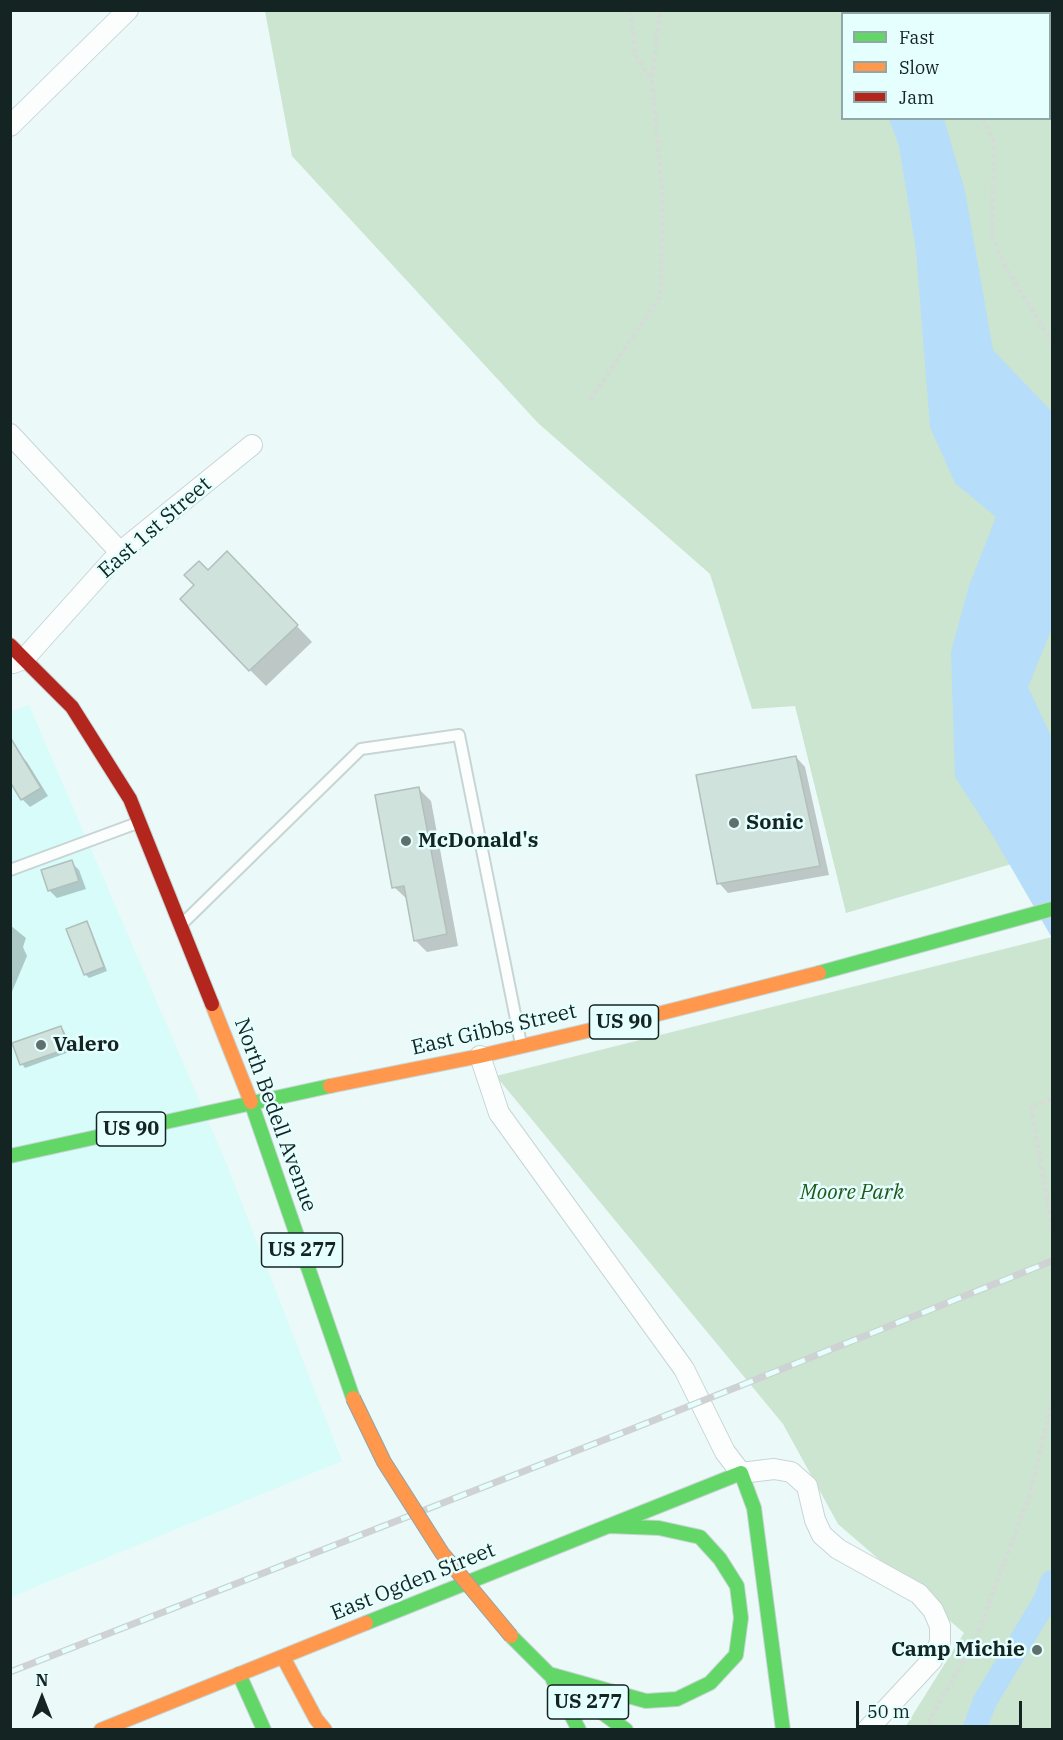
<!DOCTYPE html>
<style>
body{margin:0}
#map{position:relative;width:1063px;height:1740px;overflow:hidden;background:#ebf9f8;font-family:"IBM Plex Serif",serif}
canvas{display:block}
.frame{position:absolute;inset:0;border:12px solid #132423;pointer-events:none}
.legend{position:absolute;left:841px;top:12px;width:210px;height:108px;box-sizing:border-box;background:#e5fffe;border:2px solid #91a7a6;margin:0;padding:8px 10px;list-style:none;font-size:18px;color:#132423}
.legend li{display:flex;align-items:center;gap:12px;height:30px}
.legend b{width:30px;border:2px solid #91a7a6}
.north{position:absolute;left:12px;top:1668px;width:60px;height:60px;-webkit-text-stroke:4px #e5fffe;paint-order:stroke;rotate:0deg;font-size:16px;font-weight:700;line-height:24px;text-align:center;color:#132423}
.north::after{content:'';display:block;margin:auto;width:21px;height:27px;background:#132423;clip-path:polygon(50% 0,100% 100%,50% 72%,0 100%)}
.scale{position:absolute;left:856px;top:1701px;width:166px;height:27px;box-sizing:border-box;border:3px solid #132423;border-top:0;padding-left:8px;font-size:18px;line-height:21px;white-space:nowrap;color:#132423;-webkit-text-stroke:4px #e5fffe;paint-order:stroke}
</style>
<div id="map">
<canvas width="1063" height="1740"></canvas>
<div class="frame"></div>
<ul class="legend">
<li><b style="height:8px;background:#63d668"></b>Fast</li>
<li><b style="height:8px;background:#ff974d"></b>Slow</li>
<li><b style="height:8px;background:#b3261e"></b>Jam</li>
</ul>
<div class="north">N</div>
<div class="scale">50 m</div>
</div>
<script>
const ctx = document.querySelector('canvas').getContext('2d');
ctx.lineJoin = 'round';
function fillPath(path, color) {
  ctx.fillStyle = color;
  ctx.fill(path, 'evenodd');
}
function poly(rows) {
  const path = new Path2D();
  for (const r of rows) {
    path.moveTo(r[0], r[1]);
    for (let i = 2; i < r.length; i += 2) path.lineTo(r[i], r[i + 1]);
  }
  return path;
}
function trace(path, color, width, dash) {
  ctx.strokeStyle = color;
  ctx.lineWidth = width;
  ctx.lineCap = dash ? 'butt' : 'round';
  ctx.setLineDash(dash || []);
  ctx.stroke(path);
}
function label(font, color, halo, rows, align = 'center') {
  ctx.font = font + ' "IBM Plex Serif",serif';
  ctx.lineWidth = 5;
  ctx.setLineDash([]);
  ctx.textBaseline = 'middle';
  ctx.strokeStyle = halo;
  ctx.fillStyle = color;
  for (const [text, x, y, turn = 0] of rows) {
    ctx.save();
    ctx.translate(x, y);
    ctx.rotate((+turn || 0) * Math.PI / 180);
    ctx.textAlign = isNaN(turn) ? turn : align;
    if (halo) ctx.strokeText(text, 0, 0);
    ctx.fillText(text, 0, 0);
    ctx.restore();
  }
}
const built = poly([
 [29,705,227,1165,342,1461,11,1597,10,712]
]);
const green = poly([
 [265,11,1052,11,1052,852,846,913,795,706,752,709,710,574,538,423,292,156],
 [842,14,1050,14,1050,118,842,118],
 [1052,937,1052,1729,904,1729,964,1633,838,1524,783,1424,496,1076]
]);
const water = poly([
 [851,11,903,11,904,13,853,13],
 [889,119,944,119,965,191,993,350,1052,412,1052,628,1028,687,1052,738,1052,938,993,836,955,777,951,652,969,586,996,517,955,483,930,427,916,250,899,146]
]);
const shadow = poly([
 [243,569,312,642,266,686,250,670],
 [19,754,27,762,48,796,30,807,22,799],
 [796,757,805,767,829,875,728,893,719,883],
 [419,789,431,801,458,946,427,952,415,940,407,899,394,887],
 [71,862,79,870,86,889,57,898,50,891,43,871],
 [87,923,90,927,107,971,89,978,85,974],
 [10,925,26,938,23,947,27,956,11,994],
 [61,1027,64,1031,72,1051,25,1068,22,1064]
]);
const canal = poly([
 [974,1730,985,1701,1045,1601,1052,1582]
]);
const building = poly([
 [227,551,298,625,249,671,180,599,194,585,184,575,199,561,208,570,227,551],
 [10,737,41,788,21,800,10,782,10,737],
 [796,756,820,866,717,884,696,775,796,756],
 [419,787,447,934,414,941,404,886,392,888,375,795,419,787],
 [72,860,79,881,48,891,41,870,72,860],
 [87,921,104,967,84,975,66,929,87,921],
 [61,1026,69,1048,20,1065,12,1043,61,1026]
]);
const path = poly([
 [630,10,636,57,652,80],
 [916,10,918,14],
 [983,118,994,143,992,236,1004,265,1052,342],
 [590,400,661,295,662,190,652,81,660,10],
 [1052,1100,1031,1106,1052,1229],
 [924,1730,974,1643,1030,1494,1052,1401]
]);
const lane = poly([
 [10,870,140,822],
 [183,923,361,749,459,735,521,1044]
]);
const street = poly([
 [10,126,128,10],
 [10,434,120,552],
 [13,663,24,659,120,552,252,445],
 [480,1056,499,1113,684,1369,725,1452,741,1473,774,1469,791,1472,807,1486,815,1520,822,1535,838,1549,919,1594,933,1610,940,1626,940,1642,932,1660,867,1730]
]);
const fast = poly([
 [819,973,1052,909],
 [251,1102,353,1398],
 [10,1156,330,1086],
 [741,1473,754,1508,783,1730],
 [366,1623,741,1473],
 [511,1636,549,1674,626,1730],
 [239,1674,264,1730],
 [549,1674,646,1701,677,1699,710,1683,736,1655,741,1618,737,1586,720,1559,700,1537,659,1528,608,1526],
 [553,1680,579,1730]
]);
const slow = poly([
 [212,1004,251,1102],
 [330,1086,480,1056,642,1018,819,973],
 [283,1657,316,1719,325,1730],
 [101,1730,366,1623]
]);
const jam = poly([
 [10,645,72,707,130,799,212,1004]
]);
const rail = poly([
 [10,1672,632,1429,1052,1261]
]);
const slowBridge = poly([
 [353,1398,384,1462,442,1553,511,1636]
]);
const markers = [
 [734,823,6,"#5f6f6e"],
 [406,841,6,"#5f6f6e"],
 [41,1045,6,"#5f6f6e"],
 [1037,1650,6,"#5f6f6e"]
];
const shields = [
 [624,1022,69],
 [131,1129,69],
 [302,1250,81],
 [588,1702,81]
];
const shieldNames = [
 ["US 90",624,1022],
 ["US 90",131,1129],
 ["US 277",302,1250],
 ["US 277",588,1702]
];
const streetNames = [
 ["East 1st Street",155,528,-41],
 ["East Gibbs Street",494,1030,-13],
 ["North Bedell Avenue",275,1115,70],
 ["East Ogden Street",413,1582,-22]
];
const poiNames = [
 ["Sonic",746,823],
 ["McDonald's",418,841],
 ["Valero",53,1045],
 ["Camp Michie",1025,1650,"right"]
];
const parkNames = [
 ["Moore Park",852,1193]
];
fillPath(built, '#d7fcfa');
fillPath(green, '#cce5d0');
fillPath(water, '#b6ddf9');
fillPath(shadow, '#0003');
trace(canal, '#b6ddf9', 24);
fillPath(building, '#cfe2dc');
trace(building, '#b2bfbc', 1.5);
trace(lane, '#c7d5d5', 14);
trace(street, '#c7d5d5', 22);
trace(fast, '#c7d5d5', 16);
trace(slow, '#c7d5d5', 16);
trace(jam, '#c7d5d5', 16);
trace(path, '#d6dad9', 4, [4.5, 3]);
trace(lane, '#fcfefe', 10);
trace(street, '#fcfefe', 20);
trace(fast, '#63d668', 14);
trace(slow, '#ff974d', 14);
trace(jam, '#b3261e', 14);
trace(rail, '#ced2d2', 7);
trace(rail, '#e5fffe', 4.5, [14]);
trace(slowBridge, '#8fa4a7', 16, []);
trace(slowBridge, '#ff974d', 14);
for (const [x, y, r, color] of markers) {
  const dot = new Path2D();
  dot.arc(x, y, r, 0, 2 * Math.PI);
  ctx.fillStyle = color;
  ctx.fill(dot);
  trace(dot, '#e5fffe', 2);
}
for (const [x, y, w] of shields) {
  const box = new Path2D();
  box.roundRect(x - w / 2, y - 17, w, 34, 4.5);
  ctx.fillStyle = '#e5fffe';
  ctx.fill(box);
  trace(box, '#132423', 1.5);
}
label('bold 20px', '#132423', null, shieldNames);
label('21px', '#132423', '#e5fffe', streetNames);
label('bold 21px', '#132423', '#e5fffe', poiNames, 'left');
label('italic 21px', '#20581c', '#e5fffe', parkNames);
</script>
